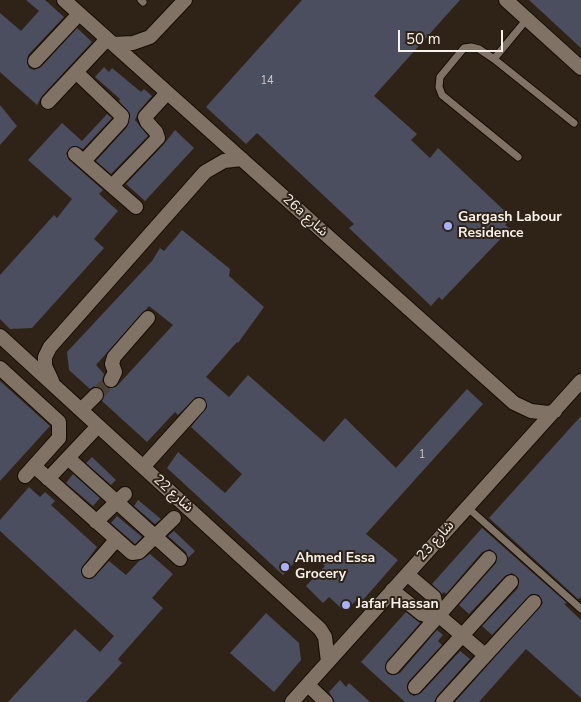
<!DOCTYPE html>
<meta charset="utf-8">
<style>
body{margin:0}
#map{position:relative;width:581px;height:702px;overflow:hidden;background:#2f2317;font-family:"Nunito Sans",sans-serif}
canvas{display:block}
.scale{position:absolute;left:398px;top:30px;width:105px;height:22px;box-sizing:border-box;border:2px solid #f9f1ea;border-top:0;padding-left:6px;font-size:15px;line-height:18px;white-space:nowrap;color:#f9f1ea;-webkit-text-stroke:4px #2f2317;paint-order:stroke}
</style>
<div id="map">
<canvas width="581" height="702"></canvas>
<div class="scale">50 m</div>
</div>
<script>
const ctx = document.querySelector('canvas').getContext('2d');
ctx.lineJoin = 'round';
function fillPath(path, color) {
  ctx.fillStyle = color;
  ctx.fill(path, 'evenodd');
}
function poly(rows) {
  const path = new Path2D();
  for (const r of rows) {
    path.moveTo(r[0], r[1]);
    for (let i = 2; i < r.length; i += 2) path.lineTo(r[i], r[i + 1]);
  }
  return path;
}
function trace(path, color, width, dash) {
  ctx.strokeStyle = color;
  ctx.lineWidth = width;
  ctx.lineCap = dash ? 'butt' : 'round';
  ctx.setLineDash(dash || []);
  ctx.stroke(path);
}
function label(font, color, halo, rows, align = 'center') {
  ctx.font = font + ' "Nunito Sans","Noto Sans Arabic",sans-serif';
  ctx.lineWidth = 4;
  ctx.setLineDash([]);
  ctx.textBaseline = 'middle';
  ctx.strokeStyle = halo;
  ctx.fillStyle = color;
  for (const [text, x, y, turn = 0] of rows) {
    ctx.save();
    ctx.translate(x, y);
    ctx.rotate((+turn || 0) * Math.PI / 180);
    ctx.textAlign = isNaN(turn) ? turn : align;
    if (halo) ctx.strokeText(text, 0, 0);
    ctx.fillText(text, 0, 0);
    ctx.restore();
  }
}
const building = poly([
 [26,0,45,0,64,17,28,55,27,63,29,68,34,70,41,67,77,28,92,42,42,96,37,105,0,72,0,13,21,31,39,11],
 [302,0,460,0,374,96,417,134,411,140,430,158,438,148,512,218,505,225,510,229,442,300,439,297,431,306,349,228,354,224,257,133,246,144,206,107],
 [529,0,581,0,581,48],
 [104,67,109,72,112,68,141,92,144,89,152,96,139,111,135,120,148,136,111,174,96,161,127,127,130,114,119,101,120,99,95,77],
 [0,105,17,126,0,145],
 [107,114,112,118,83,149,73,146,66,153,69,160,103,190,99,194,118,211,94,239,104,248,32,328,10,329,0,319,0,275,54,215,57,218,72,199,28,160,62,123,82,141],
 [175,130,194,148,145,201,126,184,164,144],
 [182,230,230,269,229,276,264,307,238,343,237,342,206,377,229,397,248,375,324,442,345,418,396,468,467,389,483,404,366,534,398,560,363,600,359,597,349,608,341,608,329,597,323,603,306,586,325,566,307,549,283,575,167,468,178,452,225,493,242,474,191,427,207,407,204,398,196,397,178,415,175,412,147,442,102,401,105,393,102,389,94,386,90,389,69,370,67,352,152,261,160,248,164,251],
 [149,306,173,325,116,387,107,388,102,381,104,374,96,365],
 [0,381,50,426,0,481],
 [581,416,581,597,578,599,489,518],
 [92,457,116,480,111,485,86,463],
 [73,474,100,498,93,506,66,483],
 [29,487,40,497,45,492,55,501,51,505,97,547,81,569,84,578,92,579,109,561,126,575,139,561,150,554,173,574,152,598,163,608,118,659,122,663,86,702,8,702,75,629,100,652,114,636,0,531,0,520],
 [138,500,161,519,155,524,134,506],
 [117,516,142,537,135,544,111,523],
 [482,528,567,603,564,604,581,620,581,698,526,649,479,702,455,702,543,603,539,595,531,594,492,635,482,626,518,588,519,579,512,573,505,576,469,614,459,605,496,563,497,555,490,549,482,552,446,594,444,592,442,594,432,584],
 [174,531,195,551,188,558,186,552,168,536],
 [406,612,420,623,386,662,385,669,388,674,395,675,400,673,437,630,443,635,438,641,442,645,408,682,407,689,410,694,414,696,421,693,460,651,470,659,437,696,434,702,405,702,361,662],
 [266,613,299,643,301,660,274,692,230,653],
 [340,680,346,687,349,683,370,702,335,702,329,692]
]);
const minorTunnel = poly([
 [96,395,111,380]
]);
const service = poly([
 [141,0,143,2],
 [494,59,527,19],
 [518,157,442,95,439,87,440,77,464,48,471,47,479,49,494,59,574,123],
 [467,507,581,609]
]);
const minor = poly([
 [64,0,514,403,531,411,548,413,555,411],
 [506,0,581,68],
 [113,44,133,43,150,37,185,0],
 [35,61,79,14],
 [76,72,122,116,121,121,84,161],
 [48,102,107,39],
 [75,154,136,207],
 [112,186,158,138,156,132,147,122,145,117,167,93],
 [0,336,320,629,325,637,328,662],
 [0,368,59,422,59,438,25,476],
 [111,380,115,372,112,364,114,357,148,318],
 [52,381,45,366,45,357,50,347,205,172,224,161,242,159],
 [81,410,96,395],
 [68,458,180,559],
 [34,466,132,553,139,552,174,518],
 [143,467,199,405],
 [48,479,98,426],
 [96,522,125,494],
 [89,571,116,540],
 [407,574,434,597,437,614],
 [392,590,422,614,429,616,437,614],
 [437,614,485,655],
 [393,667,489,558],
 [308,685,326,702],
 [415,687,511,582],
 [292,702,581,381],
 [443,702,534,602]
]);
const markers = [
 [448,226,5,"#a8b0fc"],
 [285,567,5,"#a8b0fc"],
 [346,605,5,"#a8b0fc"]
];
const numberNames = [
 ["14",267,81],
 ["1",422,455]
];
const streetNames = [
 ["26a شارع",305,216,42],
 ["شارع 22",173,494,42],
 ["شارع 23",436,541,-48]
];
const poiNames = [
 ["Gargash Labour",458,218],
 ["Residence",458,234],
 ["Ahmed Essa",295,559],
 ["Grocery",295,575],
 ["Jafar Hassan",356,605]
];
fillPath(building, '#4b4e5e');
trace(minorTunnel, '#4d4237', 14, [14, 7]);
trace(service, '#160c03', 9);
trace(minor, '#160c03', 16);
trace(service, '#807265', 7);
trace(minor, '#807265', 14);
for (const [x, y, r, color] of markers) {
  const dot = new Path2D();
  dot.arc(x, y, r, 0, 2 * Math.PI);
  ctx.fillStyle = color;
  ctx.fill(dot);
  trace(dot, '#2f2317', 2);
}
label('11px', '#cec8c7', null, numberNames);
label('14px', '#f9f1ea', '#2f2317', streetNames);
label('bold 14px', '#f9f1ea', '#2f2317', poiNames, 'left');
</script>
